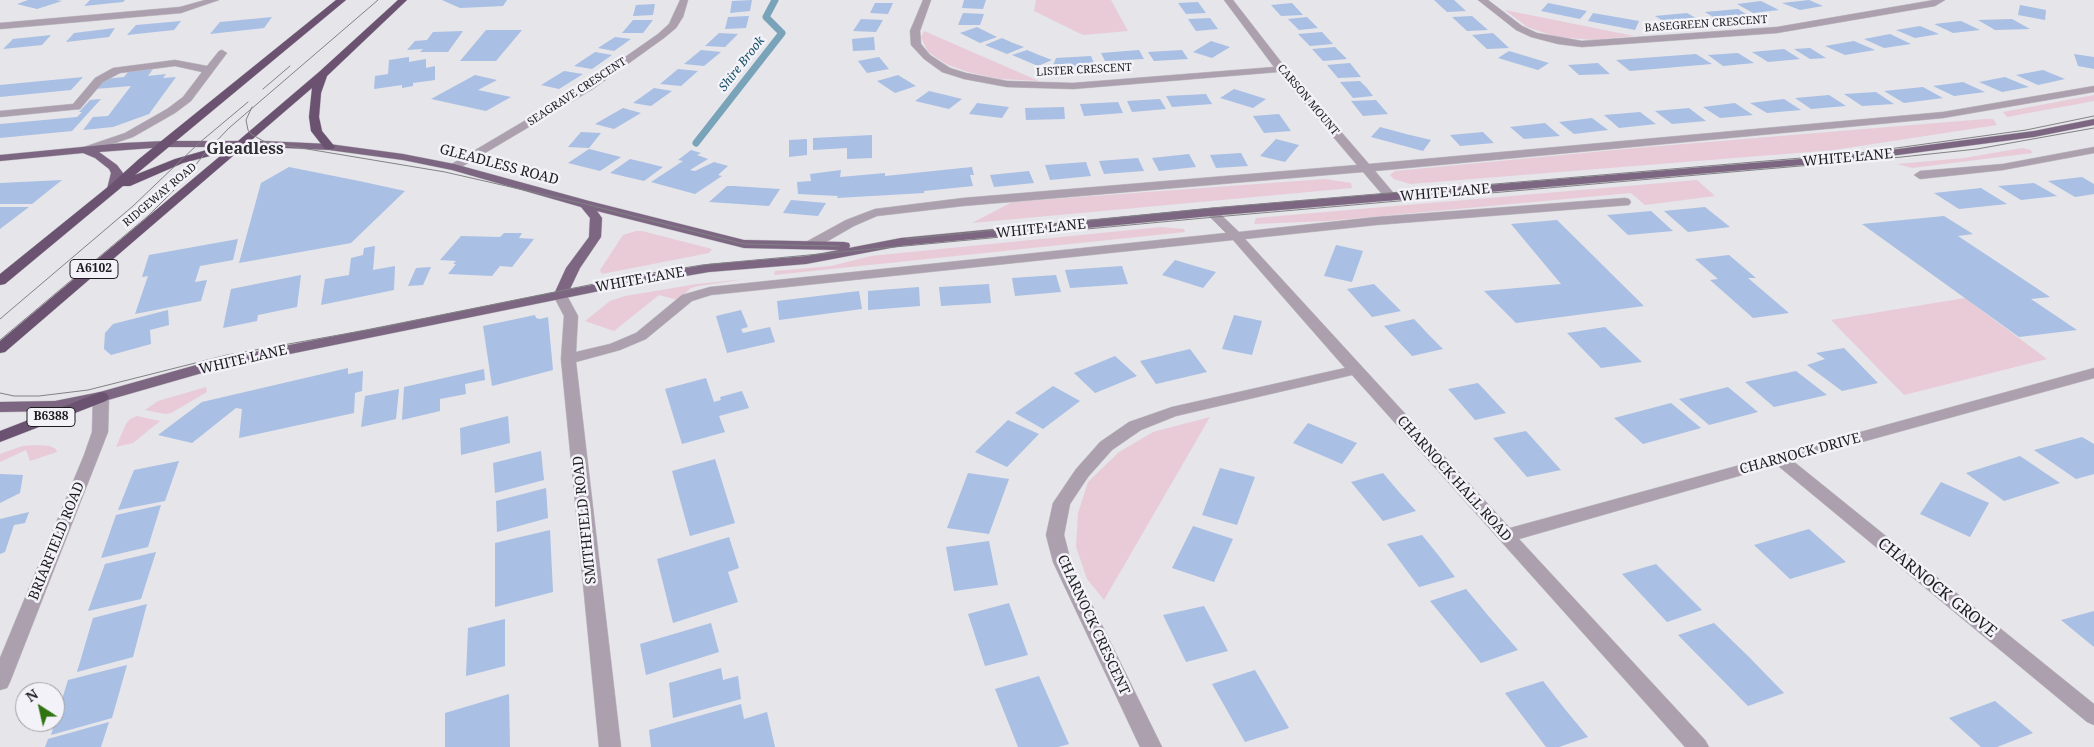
<!DOCTYPE html>
<style>
body{margin:0}
#map{position:relative;width:2094px;height:747px;overflow:hidden;background:#e5e5ea;font-family:"Noto Serif",serif}
canvas{display:block}
.north{position:absolute;left:15px;top:682px;width:50px;height:50px;box-sizing:border-box;background:#f2f2f8;border:1px solid #9d9da1;border-radius:50%;rotate:325deg;font-size:14px;font-weight:700;line-height:20px;text-align:center;color:#1d1d1f}
.north::after{content:'';display:block;margin:auto;width:18px;height:22px;background:#307412;clip-path:polygon(50% 0,100% 100%,50% 72%,0 100%)}
</style>
<div id="map">
<canvas width="2094" height="747"></canvas>
<div class="north">N</div>
</div>
<script>
const ctx = document.querySelector('canvas').getContext('2d');
ctx.lineJoin = 'round';
function fillPath(path, color) {
  ctx.fillStyle = color;
  ctx.fill(path, 'evenodd');
}
function poly(rows) {
  const path = new Path2D();
  for (const r of rows) {
    path.moveTo(r[0], r[1]);
    for (let i = 2; i < r.length; i += 2) path.lineTo(r[i], r[i + 1]);
  }
  return path;
}
function trace(path, color, width, dash) {
  ctx.strokeStyle = color;
  ctx.lineWidth = width;
  ctx.lineCap = dash ? 'butt' : 'round';
  ctx.setLineDash(dash || []);
  ctx.stroke(path);
}
function label(font, color, halo, rows, align = 'center') {
  ctx.font = font + ' "Noto Serif",serif';
  ctx.lineWidth = 5;
  ctx.setLineDash([]);
  ctx.textBaseline = 'middle';
  ctx.strokeStyle = halo;
  ctx.fillStyle = color;
  for (const [text, x, y, turn = 0] of rows) {
    ctx.save();
    ctx.translate(x, y);
    ctx.rotate((+turn || 0) * Math.PI / 180);
    ctx.textAlign = isNaN(turn) ? turn : align;
    if (halo) ctx.strokeText(text, 0, 0);
    ctx.fillText(text, 0, 0);
    ctx.restore();
  }
}
const green = poly([
 [1036,0,1111,0,1128,31,1083,35,1034,11],
 [1505,10,1634,36,1593,40,1557,37,1527,27],
 [924,31,1039,81,1000,79,968,72,946,64,928,52,921,37],
 [2094,95,2094,101,2007,117,2003,112],
 [1985,119,1993,119,1997,125,1834,150,1410,184,1394,179,1390,175,1395,171,1636,148],
 [2022,148,2031,150,2032,153,1912,168,1897,164,1964,158],
 [1325,179,1351,183,1352,188,972,223,1012,202],
 [1697,180,1715,196,1645,205,1631,193,1327,221,1254,224,1256,218],
 [1161,227,1184,229,1185,232,774,275,775,271,831,266,871,256],
 [636,231,642,231,712,249,709,253,602,274,600,270,623,235],
 [747,279,698,286,691,288,678,300,659,295,614,331,585,321,610,301,625,296,697,284],
 [1965,298,2047,359,1904,395,1831,320],
 [206,387,207,392,171,413,165,414,145,410,158,401],
 [137,416,160,421,133,443,116,447,126,424,130,419],
 [1210,417,1104,600,1087,579,1076,547,1078,513,1088,482,1119,452,1153,432],
 [37,445,50,446,56,449,57,452,30,461,26,450,0,462,0,454,22,446]
]);
const stream = poly([
 [696,143,782,33,766,17,775,0]
]);
const building = poly([
 [28,0,56,0,62,1,37,9,17,4],
 [90,0,125,0,123,2,84,6],
 [442,0,507,0,503,6,460,8],
 [752,0,750,11,730,13,732,1],
 [964,0,986,0,983,9,962,8],
 [1434,0,1454,0,1466,11,1447,12],
 [1809,0,1823,6,1800,10,1782,3],
 [1761,1,1779,10,1753,13,1737,4],
 [1198,2,1206,13,1186,14,1178,3],
 [875,3,893,3,888,14,870,13],
 [1292,3,1303,15,1281,16,1271,5],
 [1548,3,1568,7,1587,11,1580,19,1541,11],
 [655,4,653,15,633,16,636,5],
 [2020,5,2046,10,2045,20,2018,15],
 [1738,9,1751,17,1718,20,1705,12],
 [963,13,984,14,980,25,958,25],
 [1593,13,1639,21,1635,30,1588,21],
 [1687,13,1703,22,1670,25,1655,16],
 [749,16,746,28,725,29,728,17],
 [1472,16,1488,30,1467,31,1452,17],
 [272,17,264,28,210,34,220,22],
 [1307,17,1318,28,1299,30,1288,19],
 [1210,18,1218,29,1196,31,1188,19],
 [861,19,883,20,876,32,853,31],
 [2012,19,2030,29,1995,30,1978,20],
 [633,20,653,20,643,33,622,33],
 [181,21,174,30,127,35,136,25],
 [1961,21,1980,30,1953,33,1934,24],
 [1920,26,1939,34,1915,38,1896,30],
 [977,27,997,37,980,43,960,33],
 [115,28,109,37,66,42,74,33],
 [486,30,522,30,496,61,460,61],
 [463,31,448,52,420,52,423,49,407,50,415,41,427,40,433,32],
 [1322,32,1333,44,1310,46,1298,34],
 [719,33,738,34,725,47,705,46],
 [1493,33,1509,48,1487,49,1472,35],
 [1890,34,1911,44,1884,48,1864,39],
 [51,35,42,45,3,49,13,39],
 [615,37,631,39,614,51,598,48],
 [874,37,875,50,853,51,852,39],
 [1002,38,1013,43,1024,47,1007,54,985,45],
 [1211,41,1230,47,1212,58,1193,52],
 [1854,41,1875,50,1845,55,1825,46],
 [1335,47,1347,59,1323,61,1312,49],
 [1810,48,1826,58,1810,59,1794,49],
 [1784,49,1800,59,1768,62,1752,52],
 [701,50,721,52,704,66,684,64],
 [1027,50,1039,55,1052,60,1038,66,1012,55],
 [1139,50,1144,59,1105,61,1101,53],
 [1182,50,1188,59,1154,61,1148,52],
 [1509,51,1549,63,1538,70,1498,58],
 [595,52,612,55,592,69,574,66],
 [1738,53,1754,63,1723,66,1708,55],
 [1696,54,1712,64,1630,71,1616,60],
 [2074,54,2094,57,2094,69,2078,66],
 [1091,56,1095,66,1052,68,1056,58],
 [409,57,409,62,426,59,426,68,435,66,435,80,413,83,413,86,402,88,402,85,374,89,375,76,388,74,389,60],
 [879,57,889,69,867,73,858,61],
 [1350,63,1361,77,1338,78,1327,65],
 [1598,63,1610,74,1579,75,1568,65],
 [153,69,148,76,166,74,163,78,176,77,149,114,113,127,83,130,93,117,108,116,131,86,95,89,103,79,124,77,129,71],
 [678,69,698,71,681,86,660,84],
 [2043,70,2065,79,2038,85,2016,75],
 [564,71,583,74,559,89,541,85],
 [475,75,497,80,478,90,511,97,486,111,431,99],
 [898,75,916,86,895,93,877,81],
 [83,77,71,90,0,97,0,85],
 [2005,77,2029,87,2002,92,1979,82],
 [1360,81,1367,88,1373,96,1353,98,1340,82],
 [1963,82,1985,92,1954,96,1933,86],
 [1923,87,1943,98,1904,103,1884,91],
 [654,88,672,91,651,106,633,103],
 [1234,89,1266,99,1253,108,1220,98],
 [929,91,946,95,962,99,949,109,915,101],
 [1876,92,1894,104,1862,106,1844,94],
 [1206,94,1212,104,1172,107,1166,96],
 [1829,95,1846,106,1811,109,1795,98],
 [101,99,72,131,0,138,0,124,77,117,82,112,79,112,90,100],
 [1160,99,1166,109,1132,112,1127,101],
 [1784,99,1801,110,1767,113,1750,103],
 [1376,100,1388,114,1363,116,1351,101],
 [1118,102,1123,113,1084,116,1080,104],
 [977,103,1009,107,1002,118,969,114],
 [1735,103,1753,115,1720,118,1703,107],
 [1064,107,1065,119,1026,120,1025,108],
 [623,108,641,113,614,129,595,124],
 [1689,108,1706,121,1672,124,1655,111],
 [1640,112,1656,124,1619,128,1604,115],
 [1279,114,1291,131,1264,133,1253,116],
 [1592,118,1608,130,1574,134,1559,122],
 [1545,123,1560,136,1524,139,1510,127],
 [1380,127,1406,134,1431,140,1423,151,1371,137],
 [581,132,601,133,589,148,568,147],
 [1483,132,1494,143,1460,146,1450,135],
 [872,135,872,158,847,159,847,148,813,150,813,138],
 [807,139,807,155,789,157,789,140],
 [1276,139,1299,145,1285,162,1260,156],
 [589,149,621,157,600,171,568,163],
 [691,150,701,153,697,155,708,159,690,170,695,171,714,162,728,166,718,175,722,176,695,194,651,182,683,161,678,160],
 [1241,153,1248,166,1216,168,1210,155],
 [1189,154,1196,167,1159,171,1152,158],
 [1138,158,1144,171,1104,174,1099,161],
 [630,159,647,163,663,167,644,181,610,173],
 [1086,162,1091,176,1050,180,1045,165],
 [289,167,359,181,405,191,351,243,239,263,261,183],
 [972,167,974,175,970,175,973,186,924,191,924,193,837,198,838,196,798,194,797,182,811,181,810,174,841,170,840,177,885,173,885,176],
 [1029,171,1034,183,994,187,990,175],
 [2082,177,2094,184,2094,194,2075,197,2048,181],
 [62,180,32,204,0,204,0,183],
 [2034,183,2057,196,2021,200,1998,186],
 [727,186,733,186,780,189,769,206,709,202],
 [1981,188,2007,204,1959,209,1934,193],
 [791,200,826,203,818,216,783,213],
 [0,207,29,207,0,229],
 [1705,207,1730,227,1688,232,1664,211],
 [1651,211,1673,231,1628,235,1607,215],
 [1944,216,1973,234,1958,236,2050,297,2031,299,2077,330,2019,337,1862,224],
 [1557,220,1644,306,1516,323,1484,291,1561,284,1511,224],
 [504,233,522,233,519,238,534,239,512,267,500,266,492,276,448,274,456,264,453,264,456,261,440,260,461,236,500,237],
 [238,239,233,260,200,266,195,282,207,280,201,301,135,314,148,276,142,277,149,255],
 [1336,245,1363,251,1352,282,1324,276],
 [375,246,373,270,395,266,394,290,321,305,325,279,349,275,351,258,363,255,364,248],
 [1729,255,1756,278,1748,278,1789,313,1753,318,1710,280,1718,279,1695,259],
 [1175,260,1195,266,1216,272,1203,288,1162,275],
 [1122,266,1128,284,1070,288,1065,270],
 [431,267,423,285,408,286,416,268],
 [301,275,297,307,258,315,257,321,223,328,231,289],
 [1056,275,1061,292,1015,296,1012,278],
 [989,284,991,303,941,306,939,287],
 [1374,284,1401,311,1372,317,1347,289],
 [919,287,920,306,868,310,868,291],
 [859,291,862,309,779,320,777,301],
 [168,310,169,325,150,330,151,344,111,355,104,349,105,333,113,324],
 [741,310,748,327,741,329,743,333,770,327,775,342,727,353,716,316],
 [535,315,536,318,540,319,548,317,553,370,492,386,483,326],
 [1234,315,1262,321,1252,355,1222,349],
 [1414,319,1428,334,1443,349,1412,356,1384,326],
 [1605,327,1642,362,1601,368,1567,333],
 [1844,348,1878,383,1842,391,1807,365,1825,359,1816,353],
 [1190,349,1207,372,1156,384,1140,361],
 [1115,356,1137,376,1095,393,1074,373],
 [348,368,348,374,363,371,362,391,355,393,354,413,239,438,242,409,236,408,192,443,158,435,202,402],
 [484,369,485,380,465,384,466,394,440,399,440,411,402,420,404,387],
 [1796,371,1827,395,1774,407,1745,382],
 [706,378,714,402,721,400,720,397,742,391,749,408,719,416,725,432,682,444,665,389],
 [1478,383,1506,413,1475,420,1448,389],
 [1053,386,1080,401,1043,429,1015,413],
 [1728,387,1758,412,1709,425,1679,399],
 [399,389,396,419,361,427,365,396],
 [1671,403,1701,428,1643,444,1614,418],
 [508,416,510,443,461,455,460,428],
 [1008,420,1039,434,1007,467,975,452],
 [1308,423,1357,443,1342,464,1293,443],
 [1526,431,1543,450,1561,470,1527,477,1493,438],
 [2082,437,2094,444,2094,474,2076,479,2034,450],
 [541,451,544,480,495,493,493,463],
 [2020,456,2060,483,2004,501,1966,473],
 [715,459,735,523,690,536,672,471],
 [179,461,165,501,118,510,134,470],
 [1220,468,1255,477,1237,525,1202,515],
 [968,473,1009,479,989,534,947,528],
 [1383,473,1399,492,1416,511,1383,521,1351,482],
 [0,474,23,475,20,493,0,503],
 [1941,482,1989,503,1970,537,1920,514],
 [546,488,548,518,497,532,496,501],
 [161,505,148,547,101,558,116,515],
 [29,512,25,523,14,525,5,552,0,554,0,519],
 [1193,526,1233,539,1214,582,1172,568],
 [1809,529,1846,562,1790,579,1754,545],
 [550,530,553,592,495,607,495,543],
 [1422,535,1439,556,1455,577,1419,587,1387,544],
 [729,537,739,568,728,572,738,602,673,623,657,559],
 [989,541,998,585,954,591,946,547],
 [156,552,141,599,88,611,105,564],
 [1656,564,1702,610,1667,622,1622,574],
 [1466,589,1491,619,1518,650,1481,663,1430,601],
 [1009,603,1028,655,985,666,968,614],
 [147,604,133,657,77,672,93,618],
 [1204,606,1228,651,1186,662,1163,615],
 [2094,611,2094,647,2061,620],
 [505,619,505,666,466,676,468,628],
 [711,623,719,652,646,675,640,644],
 [1714,623,1749,657,1784,693,1748,706,1678,635],
 [127,665,112,718,51,735,68,680],
 [721,668,723,680,738,676,741,699,673,718,669,683],
 [1255,670,1289,728,1245,742,1212,684],
 [1039,676,1069,744,1058,747,1018,747,995,689],
 [1543,681,1564,708,1588,737,1559,747,1546,747,1505,693],
 [509,694,510,747,445,747,445,713],
 [1995,701,2033,733,1997,747,1981,747,1949,718],
 [741,704,744,719,767,712,775,747,651,747,649,730],
 [109,722,101,747,45,747,48,739]
]);
const minor = poly([
 [205,0,219,0,181,13,0,29,0,23,180,7,205,0],
 [680,0,688,0,683,17,676,28,664,38,593,89,458,169,450,169,448,167,450,165,585,85,658,34,669,24,680,0],
 [923,0,931,0,920,31,921,44,930,55,950,68,966,73,1007,81,1073,83,1274,67,1224,0,1233,0,1285,67,1369,164,1943,112,2094,86,2094,92,1943,118,1375,171,1397,197,1391,201,1387,200,1363,172,963,206,877,216,854,226,814,249,804,249,803,246,804,243,846,220,875,209,963,198,1357,165,1278,72,1073,89,1007,87,964,79,942,72,924,59,911,45,910,31,923,0],
 [1478,0,1488,0,1522,26,1537,33,1582,41,1777,27,1934,0,1945,0,1935,6,1777,33,1582,47,1558,44,1531,37,1516,30,1478,0],
 [222,50,227,53,191,101,175,113,133,137,89,152,85,153,79,150,81,148,125,133,167,109,183,97,202,72,175,66,120,73,103,82,80,109,0,117,0,111,73,104,95,78,113,68,175,60,207,66,219,51,222,50],
 [2094,147,2094,153,2003,170,1920,179,1914,175,1920,171,2003,164,2094,147],
 [1625,198,1629,199,1631,202,1629,205,1376,225,1245,239,1510,528,2094,368,2094,378,1793,461,2094,704,2094,725,2087,722,1777,465,1519,539,1705,740,1709,747,1685,747,1352,375,1176,416,1141,430,1112,450,1088,477,1070,504,1064,535,1071,562,1162,747,1140,747,1053,562,1046,535,1053,503,1076,469,1100,442,1129,422,1172,407,1345,368,1233,240,711,295,692,301,646,339,620,350,576,362,621,747,599,747,561,359,564,316,553,295,555,292,565,292,578,316,576,352,610,344,636,333,682,295,710,287,1226,233,1205,212,1211,208,1215,209,1239,232,1376,217,1625,198],
 [101,392,106,393,109,397,108,432,10,682,7,688,0,690,0,658,84,455,92,432,93,397,96,393,101,392]
]);
const major = poly([
 [2094,119,2094,125,2034,137,1860,160,1211,216,901,246,806,264,709,272,609,289,216,369,101,402,55,411,0,412,0,402,55,401,100,392,214,360,555,292,566,268,589,237,590,218,581,207,452,170,403,160,329,150,264,147,165,147,99,152,117,165,123,173,119,189,113,193,107,189,111,173,109,169,95,158,83,153,0,161,0,155,123,143,165,141,264,141,329,144,403,154,454,164,589,201,744,240,844,242,849,243,850,246,849,248,901,238,1211,208,1860,154,2034,131,2094,119],
 [597,211,744,248,839,250,806,256,709,264,570,289,580,268,601,237,602,218,597,211]
]);
const highway = poly([
 [336,0,346,0,135,175,175,159,238,141,319,72,398,0,407,0,327,76,321,93,319,117,322,131,335,147,333,149,325,149,311,131,309,117,312,88,5,352,0,353,0,341,225,152,183,163,130,186,123,186,5,284,0,285,0,274,109,186,139,159,336,0],
 [101,392,106,393,109,397,106,401,0,442,0,431,101,392]
]);
const tram = poly([
 [263,89,290,66],
 [252,107,246,120,248,130,251,134,265,142,445,172,585,204,744,244,839,246],
 [906,239,1212,208,1860,153,2026,130,2094,116],
 [0,319,133,206,199,143,248,102],
 [0,340,148,216,184,180,205,153,229,128,378,0],
 [0,393,14,396,39,396,88,390,227,355,378,328,628,277,702,265,1215,217,1892,158,1977,149,2094,128]
]);
const farStreetnames = [
 ["BASEGREEN CRESCENT",1706,24,-4],
 ["LISTER CRESCENT",1084,70,-3],
 ["SEAGRAVE CRESCENT",577,92,-33],
 ["CARSON MOUNT",1308,100,50],
 ["RIDGEWAY ROAD",160,195,-40]
];
const farWaternames = [
 ["Shire Brook",742,64,-52]
];
const shields = [
 [94,269,48],
 [51,417,48]
];
const shieldNames = [
 ["A6102",94,269],
 ["B6388",51,417]
];
const streetNames = [
 ["WHITE LANE",1848,158,-5],
 ["GLEADLESS ROAD",499,165,15],
 ["WHITE LANE",1445,193,-5],
 ["WHITE LANE",1041,229,-6],
 ["WHITE LANE",640,280,-10],
 ["WHITE LANE",243,360,-13],
 ["CHARNOCK DRIVE",1800,454,-15],
 ["CHARNOCK HALL ROAD",1454,479,48],
 ["SMITHFIELD ROAD",585,520,-96],
 ["BRIARFIELD ROAD",57,541,-68],
 ["CHARNOCK CRESCENT",1093,625,65]
];
const farDistrictnames = [
 ["Gleadless",245,149]
];
const nearStreetnames = [
 ["CHARNOCK GROVE",1937,588,39]
];
fillPath(green, '#e8cbd7');
trace(stream, '#78a3b8', 7);
fillPath(building, '#a9bfe3');
trace(minor, '#c1c1c5', 1);
trace(major, '#c1c1c5', 1);
trace(highway, '#c1c1c5', 1);
fillPath(minor, '#aca0af');
fillPath(major, '#7c6681');
fillPath(highway, '#6a5270');
trace(tram, '#828285', 1);
label('11px', '#1d1d1f', '#f2f2f8', farStreetnames);
label('italic 12px', '#154e65', '#f2f2f8', farWaternames);
for (const [x, y, w] of shields) {
  const box = new Path2D();
  box.roundRect(x - w / 2, y - 9.5, w, 19, 4);
  ctx.fillStyle = '#f2f2f8';
  ctx.fill(box);
  trace(box, '#1d1d1f', 1);
}
label('bold 12px', '#1d1d1f', null, shieldNames);
label('14px', '#1d1d1f', '#f2f2f8', streetNames);
label('bold 16px', '#2f2f33', '#f2f2f8', farDistrictnames);
label('16px', '#1d1d1f', '#f2f2f8', nearStreetnames);
</script>
